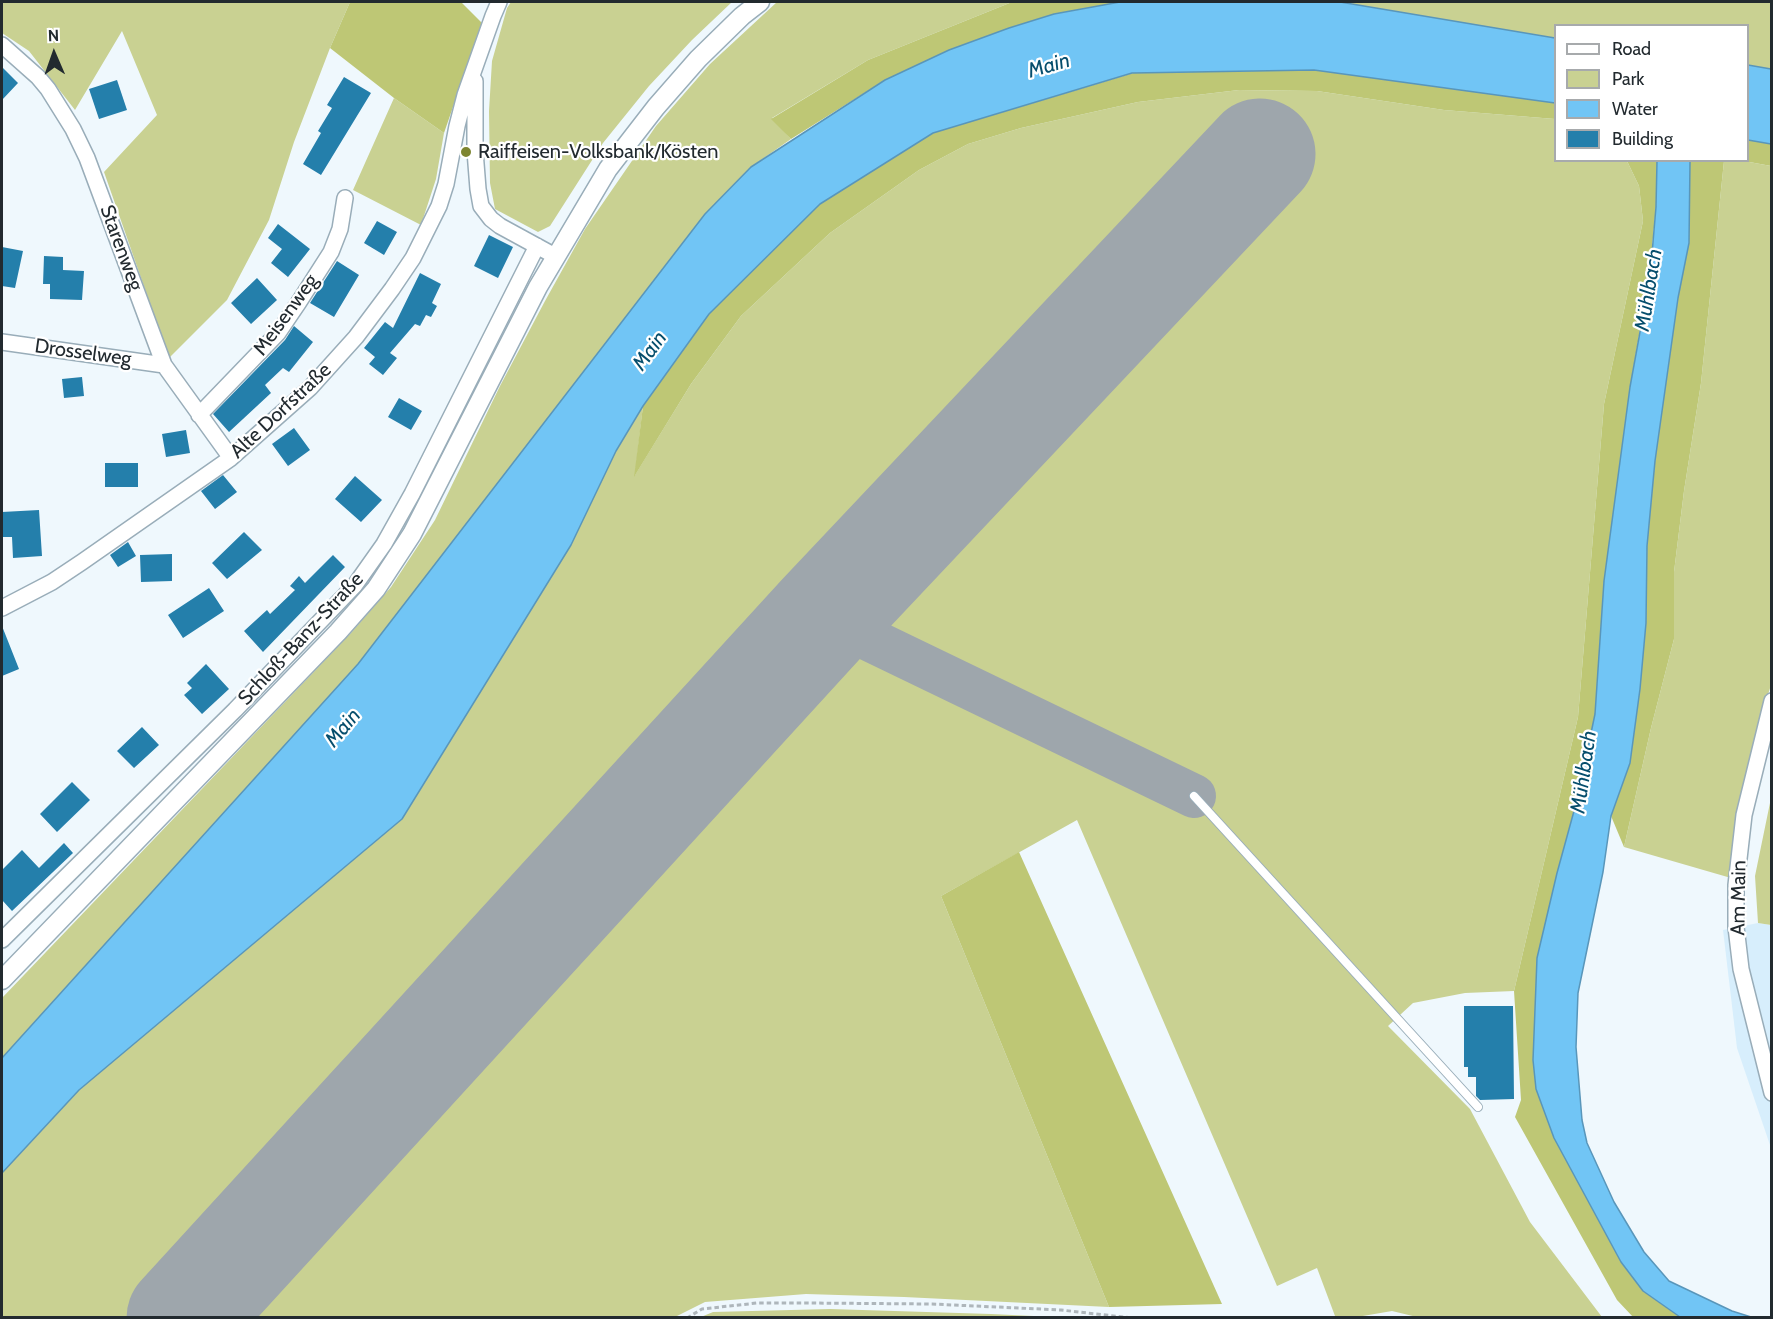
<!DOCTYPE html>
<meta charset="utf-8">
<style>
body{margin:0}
#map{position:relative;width:1773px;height:1319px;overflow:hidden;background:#eff8fd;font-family:Cabin,sans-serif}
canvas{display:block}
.frame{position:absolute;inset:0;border:3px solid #222a2f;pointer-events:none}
.legend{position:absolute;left:1554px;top:24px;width:195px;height:138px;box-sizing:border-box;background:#fff;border:2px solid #a7aaac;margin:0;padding:8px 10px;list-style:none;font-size:18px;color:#222a2f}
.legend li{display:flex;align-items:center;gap:12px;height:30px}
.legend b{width:30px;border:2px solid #a7aaac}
.north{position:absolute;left:24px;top:24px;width:60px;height:60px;-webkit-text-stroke:4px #fff;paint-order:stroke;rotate:358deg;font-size:16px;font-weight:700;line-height:24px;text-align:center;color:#222a2f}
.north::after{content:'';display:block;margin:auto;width:21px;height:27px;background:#222a2f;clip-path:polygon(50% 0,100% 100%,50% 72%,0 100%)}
</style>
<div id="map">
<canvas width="1773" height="1319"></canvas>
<div class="frame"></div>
<ul class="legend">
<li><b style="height:8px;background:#fff"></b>Road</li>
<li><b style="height:16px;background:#c9d192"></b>Park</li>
<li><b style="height:16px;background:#71c5f5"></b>Water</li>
<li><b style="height:16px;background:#247fab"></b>Building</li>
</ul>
<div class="north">N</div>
</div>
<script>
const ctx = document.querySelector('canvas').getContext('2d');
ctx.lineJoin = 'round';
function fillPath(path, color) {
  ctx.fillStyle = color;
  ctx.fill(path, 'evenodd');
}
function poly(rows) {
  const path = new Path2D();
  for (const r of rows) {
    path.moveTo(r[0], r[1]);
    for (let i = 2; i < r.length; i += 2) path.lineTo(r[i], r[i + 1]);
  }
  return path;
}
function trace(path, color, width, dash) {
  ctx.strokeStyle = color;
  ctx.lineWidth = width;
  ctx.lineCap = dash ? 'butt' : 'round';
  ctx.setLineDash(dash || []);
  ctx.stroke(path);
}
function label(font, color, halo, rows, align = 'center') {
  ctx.font = font + ' Cabin,sans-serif';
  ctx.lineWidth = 4.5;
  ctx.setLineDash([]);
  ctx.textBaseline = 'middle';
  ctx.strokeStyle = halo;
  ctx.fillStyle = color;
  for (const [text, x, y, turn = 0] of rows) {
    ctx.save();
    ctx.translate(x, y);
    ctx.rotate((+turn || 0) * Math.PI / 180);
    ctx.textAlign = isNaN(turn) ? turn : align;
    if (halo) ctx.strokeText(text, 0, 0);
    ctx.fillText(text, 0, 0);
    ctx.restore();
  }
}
const built = poly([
 [1758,923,1771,925,1771,1148,1737,1048,1723,930]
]);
const green = poly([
 [2,2,350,2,330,48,294,142,269,220,227,300,169,358,104,172,157,115,122,31,75,110,29,51,2,33],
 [511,2,732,2,692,40,649,86,603,143,550,226,538,232,495,209,490,183,489,111,492,61,507,8],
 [777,2,1012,2,868,60,772,118,791,139,751,167,705,214,358,665,2,1058,2,998,350,634,391,587,435,520,500,386,545,301,585,229,656,126,710,64],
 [1340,2,1771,2,1771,69,1748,65,1748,26,1556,26,1555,38],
 [1239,90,1317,91,1444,110,1555,119,1556,160,1627,161,1639,186,1643,221,1604,404,1578,717,1514,991,1465,993,1413,1003,1388,1026,1470,1109,1530,1222,1602,1317,1421,1318,1392,1311,1357,1317,1339,1317,1335,1316,1317,1268,1277,1286,1077,820,941,896,1109,1307,904,1297,806,1294,705,1302,673,1318,2,1318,2,1173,79,1090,402,819,571,545,616,451,643,406,635,475,691,384,741,316,830,233,919,170,968,144,1021,128,1138,102],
 [394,98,444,133,436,179,421,225,353,190],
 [1724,161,1744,161,1771,166,1771,685,1758,727,1731,878,1624,847,1651,728,1674,639,1674,572,1684,491,1701,383],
 [1771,798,1771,925,1758,923,1755,876],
 [830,1309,991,1314,1055,1317,701,1317,713,1312]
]);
const forest = poly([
 [350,2,461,2,482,23,444,133,394,98,330,48],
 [1012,2,1120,2,1054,14,1009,28,949,50,885,80,791,139,771,119,868,60],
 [1316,70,1555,103,1555,119,1444,110,1317,91,1239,90,1138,102,1021,128,968,144,919,170,830,233,741,316,691,384,634,477,643,406,709,314,821,203,933,133,1133,73],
 [1748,140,1771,144,1771,166,1744,161,1748,160],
 [1627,161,1657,161,1656,207,1649,278,1630,387,1604,581,1595,714,1577,800,1557,873,1554,1137,1621,1262,1643,1291,1680,1317,1633,1317,1617,1300,1515,1117,1521,1100,1514,991,1578,717,1604,404,1643,221,1639,186],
 [1690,161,1724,161,1701,383,1684,491,1674,572,1674,639,1651,728,1624,847,1611,816,1630,763,1640,689,1646,623,1647,546,1655,461,1678,298,1689,243],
 [1019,852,1222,1304,1109,1307,941,896]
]);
const water = poly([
 [1120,2,1340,2,1555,38,1555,103,1314,70,1132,73,933,133,820,204,709,314,643,406,616,451,571,545,402,819,79,1090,2,1173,2,1058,358,664,705,214,751,167,885,80,949,50,1009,28,1054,14,1120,2],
 [1748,65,1771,69,1771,144,1748,140,1748,65],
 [1657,161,1690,161,1689,243,1678,298,1655,461,1647,546,1646,623,1640,689,1630,763,1611,816,1603,872,1578,993,1576,1047,1582,1120,1587,1143,1614,1202,1644,1252,1669,1281,1732,1311,1751,1317,1680,1317,1643,1291,1621,1262,1554,1138,1536,1089,1533,1060,1537,958,1557,873,1577,800,1595,714,1604,581,1630,387,1650,277,1656,207,1657,161]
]);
const taxiway = poly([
 [823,617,1194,796]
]);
const runway = poly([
 [182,1318,823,617,1260,154]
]);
const building = poly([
 [2,67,18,83,2,100],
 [344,77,371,93,321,175,303,164,321,133,318,131,332,108,327,105],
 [117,80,127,110,99,119,89,89],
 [377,221,397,232,384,255,364,243],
 [278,224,310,249,288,277,271,263,282,249,268,238],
 [489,235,513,247,498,278,474,266],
 [2,247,23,251,15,288,2,286],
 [44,256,63,257,63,270,84,271,82,300,50,299,50,284,43,284],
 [337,261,359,275,334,317,310,303],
 [420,273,441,284,432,303,437,306,431,317,426,315,420,326,415,324,390,353,397,358,383,375,369,364,375,357,364,348,385,322,393,328],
 [257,278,277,300,251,324,231,303],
 [294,326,313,342,289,372,283,368,265,385,271,393,229,432,213,414,285,340],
 [82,377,84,396,64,398,62,379],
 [399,398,422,411,411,430,388,417],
 [294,428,310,450,288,466,272,444],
 [186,430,190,453,166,457,162,434],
 [105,463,138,463,138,487,105,487],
 [223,475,237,492,215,509,201,491],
 [355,476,382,500,361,522,335,499],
 [39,510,42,556,13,558,12,537,2,537,2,512],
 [244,532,262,550,227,579,212,563],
 [128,542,136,556,118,567,110,555],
 [172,554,172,581,141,582,140,555],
 [333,555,345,567,263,652,244,631,267,610,270,614,295,590,290,586,299,576,305,583],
 [209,588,224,611,183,638,168,615],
 [2,626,19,669,2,676],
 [206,664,229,689,202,714,184,695,192,688,187,683],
 [142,727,159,745,134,768,117,751],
 [72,782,90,800,57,832,40,814],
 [64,843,73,853,12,911,2,900,2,870,22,850,39,868],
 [1464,1006,1513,1006,1514,1099,1480,1100,1476,1096,1476,1077,1468,1077,1468,1067,1464,1067]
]);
const path = poly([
 [687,1318,702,1309,757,1303,807,1303,932,1304,1061,1310,1132,1318]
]);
const service = poly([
 [1194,796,1478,1107]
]);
const minor = poly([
 [2,45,38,77,48,89,73,129,87,158,164,365,231,458],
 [475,81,475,151,478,189,481,206,491,219,500,226,555,256],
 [2,342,164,365],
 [199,415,278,333,299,302,331,252,340,229,345,198],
 [2,608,52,582,82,562,231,458,310,388,356,337,392,289,413,258,439,206,446,184,457,126,465,95,493,16,499,2],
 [1772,701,1744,815,1736,885,1736,927,1741,969,1772,1093],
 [2,940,235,710,355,585,384,544,412,494,537,246]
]);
const tertiary = poly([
 [2,980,338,632,376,589,412,534,538,287,608,169,656,107,698,59,742,16,760,2]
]);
const markers = [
 [466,152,6,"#7d8531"]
];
const poiNames = [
 ["Raiffeisen-Volksbank/Kösten",478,152]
];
const streetNames = [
 ["Starenweg",121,248,70],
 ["Meisenweg",286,315,-54],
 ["Drosselweg",83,353,8],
 ["Alte Dorfstraße",281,411,-43],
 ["Schloß-Banz-Straße",301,639,-47],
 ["Am Main",1739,898,-89]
];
const waterNames = [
 ["Main",1049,66,-16],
 ["Mühlbach",1649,290,-81],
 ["Main",650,351,-54],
 ["Main",343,728,-50],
 ["Mühlbach",1584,772,-82]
];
fillPath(built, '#d7eefc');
fillPath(green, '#c9d192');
fillPath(forest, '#bec775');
fillPath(water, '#71c5f5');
trace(water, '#5996ba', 1.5);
trace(taxiway, '#9ea6ac', 44);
trace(runway, '#9ea6ac', 111);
fillPath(building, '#247fab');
trace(service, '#99adb9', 10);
trace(minor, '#99adb9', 18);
trace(tertiary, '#99adb9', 21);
trace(path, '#aeb6bb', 3, [4.5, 3]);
trace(service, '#fff', 8);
trace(minor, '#fff', 15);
trace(tertiary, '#fff', 18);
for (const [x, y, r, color] of markers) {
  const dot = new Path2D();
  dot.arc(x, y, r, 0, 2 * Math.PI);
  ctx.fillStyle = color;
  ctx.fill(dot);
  trace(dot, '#fff', 2);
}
label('20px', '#222a2f', '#fff', poiNames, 'left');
label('20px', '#222a2f', '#fff', streetNames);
label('italic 21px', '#064e6d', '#fff', waterNames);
</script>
